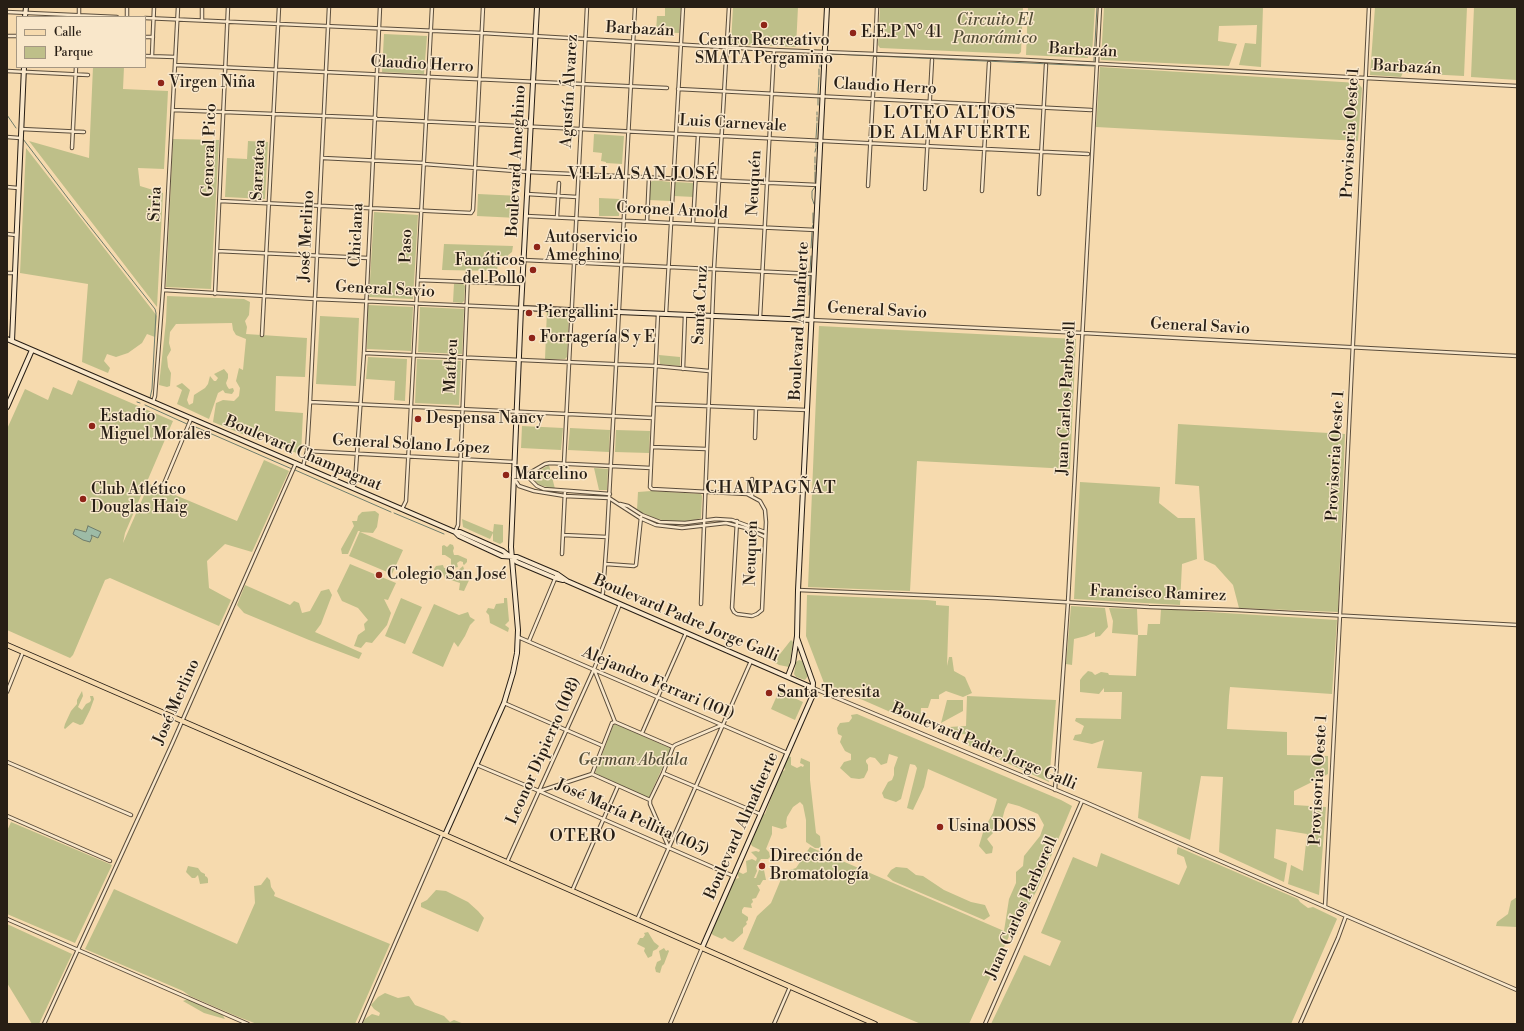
<!DOCTYPE html>
<meta charset="utf-8">
<style>
body{margin:0}
#map{position:relative;width:1524px;height:1031px;overflow:hidden;background:#f6daae;font-family:"Libre Bodoni",serif}
canvas{display:block}
.frame{position:absolute;inset:0;border:8px solid #271e15;pointer-events:none}
.legend{position:absolute;left:16px;top:16px;width:130px;height:52px;box-sizing:border-box;background:#f9e7ca;border:1px solid #a59782;margin:0;padding:5px 7px;list-style:none;font-size:12px;color:#271e15}
.legend li{display:flex;align-items:center;gap:8px;height:20px}
.legend b{width:20px;border:1px solid #a59782}
</style>
<div id="map">
<canvas width="1524" height="1031"></canvas>
<div class="frame"></div>
<ul class="legend">
<li><b style="height:5px;background:#f6daae"></b>Calle</li>
<li><b style="height:11px;background:#bebf89"></b>Parque</li>
</ul>
</div>
<script>
const ctx = document.querySelector('canvas').getContext('2d');
ctx.lineJoin = 'round';
function fillPath(path, color) {
  ctx.fillStyle = color;
  ctx.fill(path, 'evenodd');
}
function poly(rows) {
  const path = new Path2D();
  for (const r of rows) {
    path.moveTo(r[0], r[1]);
    for (let i = 2; i < r.length; i += 2) path.lineTo(r[i], r[i + 1]);
  }
  return path;
}
function trace(path, color, width, dash) {
  ctx.strokeStyle = color;
  ctx.lineWidth = width;
  ctx.lineCap = dash ? 'butt' : 'round';
  ctx.setLineDash(dash || []);
  ctx.stroke(path);
}
function label(font, color, halo, rows, align = 'center') {
  ctx.font = font + ' "Libre Bodoni",serif';
  ctx.lineWidth = 3;
  ctx.setLineDash([]);
  ctx.textBaseline = 'middle';
  ctx.strokeStyle = halo;
  ctx.fillStyle = color;
  for (const [text, x, y, turn = 0] of rows) {
    ctx.save();
    ctx.translate(x, y);
    ctx.rotate((+turn || 0) * Math.PI / 180);
    ctx.textAlign = isNaN(turn) ? turn : align;
    if (halo) ctx.strokeText(text, 0, 0);
    ctx.fillText(text, 0, 0);
    ctx.restore();
  }
}
const green = poly([
 [665,7,681,7,679,33,656,32,657,16,665,16],
 [733,7,798,7,796,47,732,44,731,42],
 [880,7,1023,7,1021,52,1019,54,880,48,878,45],
 [1028,7,1095,7,1092,55,1088,55,1088,58,1026,55],
 [1104,7,1263,7,1261,67,1239,65,1245,43,1256,44,1257,25,1219,26,1218,41,1237,44,1229,66,1101,60],
 [1375,7,1467,7,1464,76,1407,73,1404,70,1401,77,1370,75],
 [1474,7,1517,7,1517,80,1471,77],
 [384,34,427,36,424,74,382,72],
 [93,67,124,67,123,89,168,91,164,169,138,168,140,186,163,193,157,307,29,141,89,158],
 [1100,67,1358,83,1362,88,1358,141,1096,127],
 [594,134,624,136,622,164,606,163,606,162,601,161,602,153,593,152],
 [173,139,219,140,211,289,166,287],
 [248,141,268,142,265,199,225,197,227,158,247,159],
 [26,148,157,316,155,337,147,334,142,343,128,353,116,357,107,354,104,361,110,368,108,373,82,362,88,284,20,273],
 [653,180,670,182,670,201,649,200,650,183],
 [676,182,693,183,694,184,694,197,674,196,674,184],
 [478,194,520,196,518,218,477,216],
 [599,198,620,199,619,216,599,216],
 [374,212,418,215,413,299,369,297],
 [444,244,513,246,512,252,506,257,484,252,483,262,498,262,497,271,442,270],
 [454,284,463,284,465,286,464,301,462,303,453,302],
 [167,296,244,299,250,302,249,315,245,321,247,327,246,334,307,338,305,377,276,376,275,411,303,413,301,455,257,436,257,440,213,422,216,403,223,400,234,401,239,396,240,388,236,381,239,368,243,370,246,339,236,335,233,330,232,323,176,324,170,332,169,343,171,350,167,357,168,367,171,373,170,386,167,387,159,385,166,321],
 [368,305,413,307,411,351,367,349],
 [420,307,464,309,462,354,418,352],
 [547,310,567,311,569,312,567,357,565,359,545,359],
 [320,316,359,318,356,386,316,384],
 [819,326,1076,339,1070,469,917,461,910,591,808,587],
 [659,355,680,357,680,366,660,364],
 [368,357,407,359,405,401,394,400,395,381,366,379],
 [417,359,461,361,459,405,415,403],
 [224,369,228,374,228,378,226,383,227,386,229,389,233,388,234,391,232,394,225,393,223,390,218,393,209,419,177,404,182,390,176,386,182,383,190,390,187,400,189,405,193,403,194,395,205,388,208,384,210,376,214,381,216,381,218,378,214,374],
 [78,380,173,421,125,533,123,543,149,484,237,521,264,460,289,471,252,552,225,544,207,561,209,588,231,600,219,626,110,578,105,580,73,655,70,658,7,630,7,429,25,389,48,400,53,387,72,395],
 [1178,424,1345,434,1338,612,1239,608,1233,585,1215,565,1204,560,1199,486,1175,484],
 [522,426,563,428,561,450,521,448],
 [570,428,610,430,609,452,568,450],
 [616,430,650,431,649,453,615,452],
 [549,465,555,489,539,485,531,477,533,474],
 [594,468,608,469,607,490,599,490],
 [1080,482,1160,487,1159,503,1178,518,1195,518,1197,559,1182,564,1180,605,1074,599],
 [651,491,701,494,702,496,701,518,691,521,667,521,657,519,640,512,637,510,638,492],
 [375,511,379,514,377,527,373,533,360,532,403,550,392,574,349,556,360,531,358,531,348,554,342,554,341,549,354,526,352,521,357,521,358,516,362,512],
 [462,519,493,532,494,524,503,525,503,542,500,544,493,541,493,533,490,539,463,527],
 [450,544,453,545,454,548,453,551,454,555,458,555,467,559,467,562,464,565,463,564,463,562,460,561,457,563,458,567,453,568,451,565,451,559,445,555,442,555,442,546,444,545,447,547],
 [350,564,396,583,388,600,384,599,391,613,387,625,372,643,366,642,361,648,354,646,358,635,365,630,364,624,368,620,358,608,342,601,337,591],
 [443,565,444,568,448,568,451,570,452,573,455,573,463,566,465,572,468,572,471,576,464,591,459,590,460,583,445,578,443,573,438,574,435,572,434,569,436,566],
 [245,585,290,605,294,601,299,603,302,613,310,611,321,591,329,589,332,595,321,624,315,632,362,653,359,659,309,640,244,613,237,605],
 [807,595,927,600,936,601,936,605,949,606,947,666,949,657,952,657,954,671,965,677,972,693,963,697,946,691,939,695,939,699,931,699,928,708,921,708,920,725,824,683,806,636],
 [401,598,422,607,405,644,385,636],
 [504,598,507,598,509,621,505,625,509,628,508,632,490,623,489,615,486,612,488,608,494,609,496,604,504,603],
 [434,604,459,615,468,612,470,617,475,620,470,625,465,636,458,647,454,642,443,667,412,653],
 [1071,606,1105,608,1108,627,1100,636,1095,637,1095,632,1086,636,1074,639,1072,665,1066,664],
 [1109,608,1137,609,1138,635,1147,635,1148,624,1160,624,1161,609,1337,620,1332,694,1230,687,1229,696,1227,729,1287,732,1287,755,1328,756,1328,774,1294,791,1294,805,1326,807,1319,895,1288,884,1291,865,1303,871,1307,834,1276,829,1274,858,1287,863,1284,882,1219,852,1223,777,1201,776,1190,840,1138,818,1142,772,1097,768,1104,740,1092,744,1073,740,1075,735,1081,734,1084,726,1075,721,1076,718,1121,719,1122,692,1104,692,1104,688,1099,694,1080,692,1080,680,1083,676,1088,671,1092,672,1095,675,1101,672,1108,673,1109,675,1136,676,1138,635,1112,633,1113,621],
 [791,640,793,642,789,667,779,665,769,659,767,657,770,655,776,656,780,654],
 [799,660,802,661,808,676,805,680,796,677,794,674,796,662],
 [82,691,83,696,78,707,82,710,86,704,90,702,91,700,90,696,93,696,94,699,90,710,83,724,80,725,73,722,65,729,64,728,65,724,71,711,77,704,77,700],
 [779,691,803,702,795,720,771,709],
 [967,696,1056,700,1049,782,965,744,965,734,955,735,949,727,966,726],
 [947,700,963,700,963,711,941,723],
 [857,714,1061,800,1072,806,1037,890,1023,916,1017,933,1010,934,969,1024,921,1024,743,949,757,916,771,903,784,872,796,868,810,847,1004,931,1009,899,1016,883,1016,872,1023,866,1024,856,1040,836,1044,825,1038,814,1019,806,1008,803,1005,809,1002,820,997,821,993,829,993,833,987,839,993,847,992,853,986,854,979,846,984,829,993,813,997,799,928,769,924,787,913,810,907,808,917,768,915,765,910,764,901,799,896,802,884,798,882,793,888,782,892,780,894,775,894,768,898,757,889,754,887,763,881,765,875,758,870,757,866,760,866,762,868,765,868,770,864,778,859,779,851,778,840,768,844,762,851,760,851,754,845,751,840,742,842,736,838,734,837,728,840,723,849,722,852,718,851,715],
 [615,724,670,748,670,751,649,797,646,797,595,773,613,726],
 [787,756,791,757,791,765,797,768,801,766,803,767,804,765,800,763,801,758,810,762,810,780,816,833,820,836,821,848,815,848,806,842,806,820,803,805,800,802,793,807,787,817,786,823,787,827,782,829,772,826,772,834,766,849,769,852,770,857,768,859,761,859,756,867,757,871,754,878,756,878,759,870,764,870,766,880,763,880,760,885,757,885,760,890,756,898,752,899,753,902,751,904,752,908,744,907,742,910,742,913,748,917,748,920,746,922,747,924,743,928,743,933,733,942,728,940,725,937,722,939,713,935,711,933,711,931,735,879,739,878,737,873,739,872,743,874,747,872,746,861,752,859,756,861,757,858,751,852,756,851,759,852,760,850,752,846,750,842,762,815,765,814,781,772,785,770,784,766],
 [11,822,112,865,75,943,7,914,7,831],
 [1178,847,1298,899,1300,902,1308,908,1313,907,1336,918,1337,919,1291,1024,991,1024,1024,955,1050,966,1061,941,1041,933,1073,857,1097,867,1101,853,1179,885,1187,867,1184,857,1177,854,1177,850],
 [188,866,198,868,201,872,205,874,205,876,207,877,208,879,208,883,200,884,198,875,195,878,192,878,186,872],
 [896,867,907,868,916,875,923,876,944,890,971,902,985,905,990,916,984,920,893,881,887,876,891,870],
 [267,877,270,880,271,887,275,893,274,896,390,944,355,1024,257,1024,236,1016,190,996,183,991,85,949,114,889,237,944,255,903,254,886,261,885],
 [436,890,446,891,468,902,478,911,484,918,478,932,421,907,421,903,427,900],
 [1517,897,1517,927,1496,926,1497,922,1508,914,1511,901],
 [7,924,72,954,39,1024,32,1024,7,983],
 [648,932,654,942,659,946,657,949,653,951,652,956,648,958,644,951,645,948,637,944,640,938,643,938,645,935,644,933],
 [664,948,666,951,668,950,669,951,664,964,662,966,660,973,656,972,655,968,657,962,661,960,659,951],
 [385,993,398,998,409,996,415,1005,444,1016,450,1022,454,1020,464,1024,362,1024,365,1019,372,1014,379,1016,380,1013,374,1009,371,1005,378,997],
 [188,999,222,1014,225,1019,204,1013,183,1001]
]);
const water = poly([
 [88,526,101,532,98,538,91,535,92,537,90,542,83,540,73,534,75,529,86,532,88,526]
]);
const stream = poly([
 [828,59,832,54,1094,66],
 [1094,61,1097,7],
 [820,67,820,58,821,58],
 [819,75,819,69],
 [818,94,819,77],
 [818,105,818,98],
 [7,115,16,128],
 [817,115,817,112],
 [817,121,817,117],
 [816,138,817,123],
 [23,139,80,214,155,309,156,313,152,389,150,398],
 [816,147,816,142],
 [815,152,816,148],
 [815,163,815,157],
 [815,170,815,165],
 [815,182,815,172],
 [814,204,812,198,812,191,815,187],
 [813,223,813,213],
 [812,228,813,225],
 [811,248,812,232],
 [810,271,811,256],
 [809,295,810,276],
 [137,402,140,403],
 [145,405,187,424],
 [191,425,292,469],
 [295,470,391,512],
 [394,513,444,534]
]);
const street = poly([
 [7,12,117,17],
 [79,17,79,7],
 [127,17,127,7],
 [145,18,482,33,774,50,1026,60,1517,86],
 [202,20,202,7],
 [7,36,17,36],
 [145,37,153,37],
 [875,54,877,7],
 [145,56,175,57],
 [152,56,154,7],
 [175,65,667,88],
 [7,71,88,75],
 [678,89,1091,110],
 [173,110,376,118],
 [376,119,1088,154],
 [21,129,84,132],
 [7,137,20,138],
 [72,148,76,67],
 [323,158,424,163],
 [424,164,528,172,818,185],
 [868,186,875,58],
 [7,187,18,188],
 [925,189,932,60],
 [982,191,989,63],
 [527,194,577,197],
 [1039,194,1046,65],
 [220,201,471,213,473,210,483,7],
 [526,216,816,230],
 [557,217,559,183],
 [647,222,649,178],
 [693,224,698,135],
 [7,234,16,235],
 [217,251,368,258],
 [524,260,814,274],
 [7,273,14,273],
 [418,280,522,284],
 [163,290,315,299,521,308],
 [215,294,228,7],
 [658,314,650,487,652,489,747,494,760,501,765,510,766,522,762,610,757,614,752,616,737,614,734,612,732,608,737,521],
 [666,314,683,7],
 [760,318,774,50],
 [812,320,1083,333,1517,356],
 [262,335,279,7],
 [364,353,656,366,709,371],
 [683,369,685,315],
 [153,402,155,396,163,290,178,7],
 [310,402,653,418],
 [654,404,807,410],
 [755,438,756,408],
 [652,447,706,449],
 [307,451,514,462],
 [564,463,587,7],
 [303,466,307,451,310,402,329,7],
 [651,468,550,463,545,464,526,475,513,477,519,486,534,491,565,496,609,498,640,518,656,525,682,528,726,523,746,528,765,537],
 [526,475,537,486,544,489,610,494],
 [163,486,191,419],
 [353,488,355,482,364,353,380,7],
 [752,496,752,479],
 [620,504,628,506,642,515,660,522,685,523,716,519,732,520,765,532],
 [402,509,406,501,432,7],
 [455,532,458,525,468,272],
 [563,535,607,537],
 [562,554,565,491],
 [606,564,634,566,636,565,641,517],
 [798,590,993,598,1149,607,1237,610,1517,625],
 [602,596,603,592,607,537,635,7],
 [701,604,714,269,729,7],
 [518,637,787,753],
 [529,641,557,574],
 [594,669,615,722],
 [813,688,1085,802,1346,916,1338,938,1300,1024],
 [7,692,23,652],
 [504,703,603,746],
 [615,722,673,747],
 [642,733,686,633],
 [673,747,675,745,722,725],
 [7,762,131,815],
 [477,765,539,791,733,876],
 [663,773,760,814],
 [592,774,650,800],
 [592,774,612,723,615,722],
 [1055,790,1068,602,1100,7],
 [540,791,592,774],
 [650,800,663,773,673,747],
 [650,800,650,804,669,848],
 [7,816,110,861],
 [507,862,594,669,620,604],
 [572,891,618,786],
 [1325,907,1340,615,1369,7],
 [1346,916,1517,990],
 [7,919,248,1024],
 [637,920,751,661],
 [44,1024,172,744,296,463],
 [360,1024,442,835],
 [670,1024,702,948],
 [774,1024,790,987],
 [985,1024,1082,801]
]);
const secondary = poly([
 [25,17,26,7],
 [521,308,812,320],
 [7,339,455,532,459,536,502,556,517,557,557,574,567,581,813,688],
 [12,341,24,67],
 [7,407,32,350],
 [455,532,460,532,503,551,517,562,555,578,563,580],
 [788,676,793,663,797,636,798,590,827,7],
 [445,835,504,703,513,673,517,653,518,630,511,547,521,308,537,7],
 [702,948,812,697,813,683,797,638]
]);
const primary = poly([
 [7,645,445,835,875,1024]
]);
const markers = [
 [764,25,4,"#8f2418"],
 [853,33,4,"#8f2418"],
 [161,83,4,"#8f2418"],
 [537,247,4,"#8f2418"],
 [533,270,4,"#8f2418"],
 [529,313,4,"#8f2418"],
 [532,338,4,"#8f2418"],
 [418,419,4,"#8f2418"],
 [92,426,4,"#8f2418"],
 [506,475,4,"#8f2418"],
 [83,499,4,"#8f2418"],
 [379,575,4,"#8f2418"],
 [769,693,4,"#8f2418"],
 [940,827,4,"#8f2418"],
 [762,866,4,"#8f2418"]
];
const parkNames = [
 ["Circuito El",995,21],
 ["Panorámico",995,39],
 ["German Abdala",633,761]
];
const streetNames = [
 ["Barbazán",640,30,3],
 ["Barbazán",1083,51,3],
 ["Claudio Herro",422,65,3],
 ["Barbazán",1407,68,3],
 ["Claudio Herro",885,87,3],
 ["Agustín Álvarez",570,91,-87],
 ["Luis Carnevale",733,124,3],
 ["Provisoria Oeste 1",1351,133,-87],
 ["General Pico",210,150,-88],
 ["Boulevard Ameghino",517,161,-87],
 ["Sarratea",259,170,-87],
 ["Neuquén",755,183,-87],
 ["Siria",156,204,-87],
 ["Coronel Arnold",672,211,3],
 ["Chiclana",357,235,-87],
 ["José Merlino",307,236,-87],
 ["Paso",407,246,-88],
 ["General Savio",385,290,3],
 ["Santa Cruz",701,305,-87],
 ["General Savio",877,311,3],
 ["Boulevard Almafuerte",800,321,-87],
 ["General Savio",1200,327,3],
 ["Matheu",452,366,-87],
 ["Juan Carlos Parborell",1067,398,-87],
 ["General Solano López",411,445,3],
 ["Boulevard Champagnat",303,454,23],
 ["Provisoria Oeste 1",1336,456,-87],
 ["Neuquén",752,553,-88],
 ["Francisco Ramirez",1158,594,2],
 ["Boulevard Padre Jorge Galli",686,619,23],
 ["Alejandro Ferrari (101)",658,684,23],
 ["José Merlino",177,702,-66],
 ["Boulevard Padre Jorge Galli",984,747,23],
 ["Leonor Dipierro (108)",544,751,-66],
 ["Provisoria Oeste 1",1319,780,-87],
 ["José María Pellita (105)",632,818,24],
 ["Boulevard Almafuerte",742,826,-66],
 ["Juan Carlos Parborell",1022,908,-66]
];
const poiNames = [
 ["E.E.P N° 41",861,33],
 ["Centro Recreativo",764,41,"center"],
 ["SMATA Pergamino",764,59,"center"],
 ["Virgen Niña",169,83],
 ["Autoservicio",545,238],
 ["Ameghino",545,256],
 ["Fanáticos",525,261,"right"],
 ["del Pollo",525,279,"right"],
 ["Piergallini",537,313],
 ["Forragería S y E",540,338],
 ["Estadio",100,417],
 ["Miguel Morales",100,435],
 ["Despensa Nancy",426,419],
 ["Marcelino",514,475],
 ["Club Atlético",91,490],
 ["Douglas Haig",91,508],
 ["Colegio San José",387,575],
 ["Santa Teresita",777,693],
 ["Usina DOSS",948,827],
 ["Dirección de",770,857],
 ["Bromatología",770,875]
];
const neighbourhoodNames = [
 ["LOTEO ALTOS",950,114],
 ["DE ALMAFUERTE",950,134],
 ["VILLA SAN JOSÉ",643,175],
 ["CHAMPAGÑAT",771,489],
 ["OTERO",583,837]
];
fillPath(green, '#bebf89');
fillPath(water, '#9dbba6');
trace(water, '#6e7c6c', 1);
trace(stream, '#6e7c6c', 1);
trace(street, '#5b4d3b', 4.5);
trace(secondary, '#271e15', 6);
trace(primary, '#271e15', 6);
trace(street, '#f9e7ca', 2.5);
trace(secondary, '#f9e7ca', 4);
trace(primary, '#f6daae', 4.5);
for (const [x, y, r, color] of markers) {
  const dot = new Path2D();
  dot.arc(x, y, r, 0, 2 * Math.PI);
  ctx.fillStyle = color;
  ctx.fill(dot);
  trace(dot, '#f9e7ca', 1.5);
}
label('italic 16px', '#544e38', '#f9e7ca', parkNames);
label('16px', '#271e15', '#f9e7ca', streetNames);
label('16px', '#271e15', '#f9e7ca', poiNames, 'left');
ctx.letterSpacing = '1px';
label('17px', '#271e15', '#f9e7ca', neighbourhoodNames);
ctx.letterSpacing = '0px';
</script>
